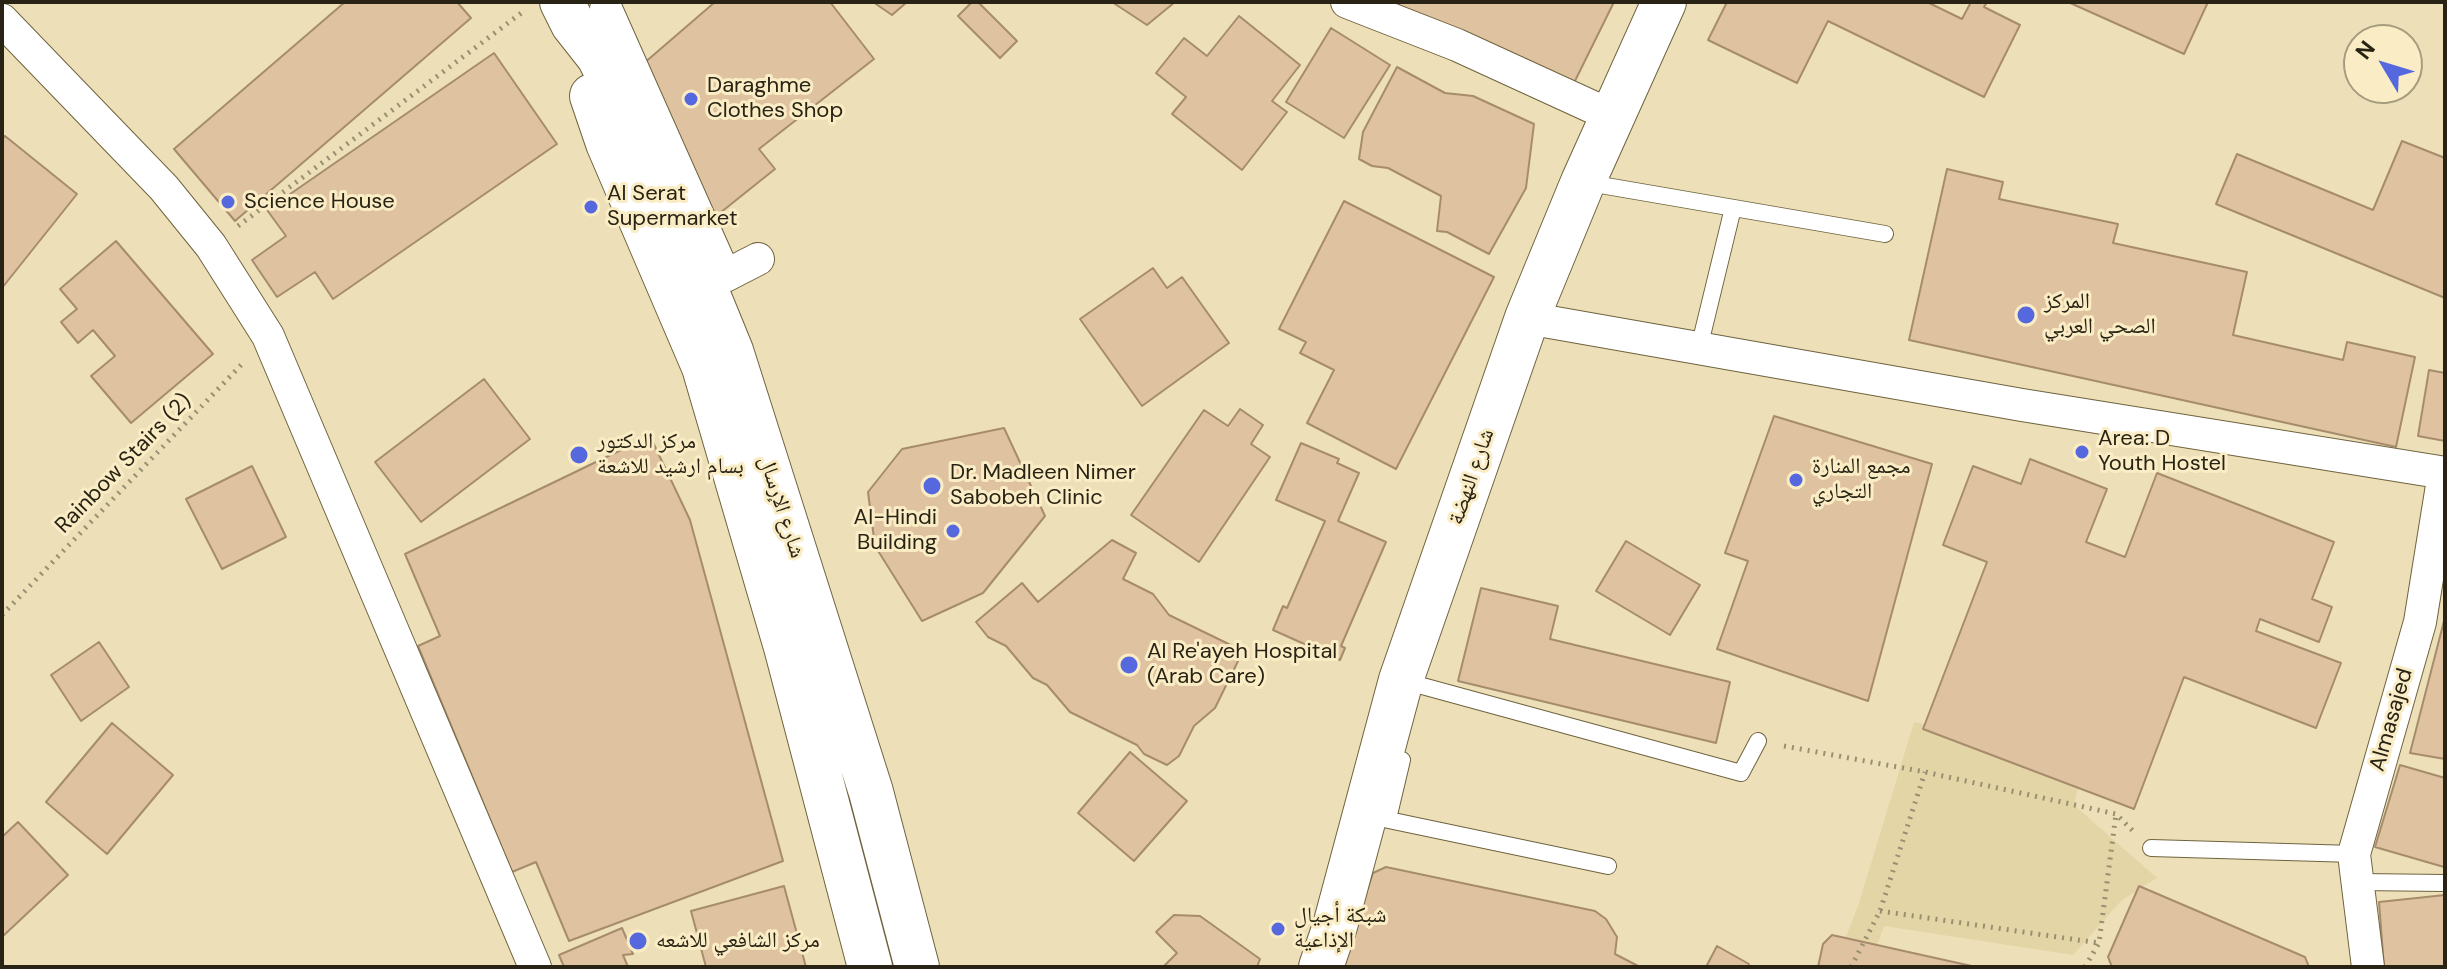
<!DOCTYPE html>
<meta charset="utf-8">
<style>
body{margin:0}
#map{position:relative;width:2447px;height:969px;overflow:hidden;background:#ede0b8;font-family:"DM Sans",sans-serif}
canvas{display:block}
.frame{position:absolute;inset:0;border:4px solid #282314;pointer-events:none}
.north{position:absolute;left:2343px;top:24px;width:80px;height:80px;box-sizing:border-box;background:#faedc5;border:2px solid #a69c7e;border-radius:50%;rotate:308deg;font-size:22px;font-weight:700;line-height:32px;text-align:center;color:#282314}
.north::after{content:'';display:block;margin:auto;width:28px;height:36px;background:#5668de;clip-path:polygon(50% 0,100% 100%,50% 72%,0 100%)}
</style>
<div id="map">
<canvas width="2447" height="969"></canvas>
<div class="frame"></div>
<div class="north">N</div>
</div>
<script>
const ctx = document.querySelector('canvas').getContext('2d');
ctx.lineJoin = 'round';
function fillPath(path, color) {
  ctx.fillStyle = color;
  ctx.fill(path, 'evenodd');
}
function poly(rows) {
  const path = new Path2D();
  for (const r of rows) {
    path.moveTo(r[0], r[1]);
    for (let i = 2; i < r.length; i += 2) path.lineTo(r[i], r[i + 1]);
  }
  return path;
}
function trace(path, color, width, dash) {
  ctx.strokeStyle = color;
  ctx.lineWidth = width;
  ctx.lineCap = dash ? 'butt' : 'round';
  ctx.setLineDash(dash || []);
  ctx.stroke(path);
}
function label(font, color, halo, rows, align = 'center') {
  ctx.font = font + ' "DM Sans","Noto Naskh Arabic",sans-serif';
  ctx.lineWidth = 6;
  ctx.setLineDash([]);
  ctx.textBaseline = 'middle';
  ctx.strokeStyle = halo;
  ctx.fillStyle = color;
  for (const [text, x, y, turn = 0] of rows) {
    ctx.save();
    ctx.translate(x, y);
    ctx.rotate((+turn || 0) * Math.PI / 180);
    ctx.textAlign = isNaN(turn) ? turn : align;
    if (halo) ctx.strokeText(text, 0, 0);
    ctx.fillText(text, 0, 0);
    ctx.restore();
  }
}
const built = poly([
 [1914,722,2085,758,2074,805,2157,878,2122,900,2073,955,1884,926,1869,967,1834,967,1859,903]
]);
const building = poly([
 [345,2,457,2,471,18,235,221,174,149,345,2],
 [715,2,830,2,874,59,759,149,775,169,715,217,643,64,715,2],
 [873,2,907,2,892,15,873,2],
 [972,2,978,2,1017,41,1000,58,958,16,972,2],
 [1112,2,1175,2,1147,25,1112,2],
 [1390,2,1614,2,1570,91,1390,2],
 [1727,2,1927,2,1962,19,1971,2,1987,2,1984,7,2020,25,1984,97,1828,21,1797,83,1708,40,1727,2],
 [2068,2,2208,2,2184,54,2068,2],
 [1239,16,1300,65,1272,101,1287,112,1242,170,1172,114,1186,97,1156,73,1184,38,1207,56,1239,16],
 [1331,28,1390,65,1344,138,1286,102,1331,28],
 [494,53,557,144,333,299,315,272,277,297,252,260,286,236,267,210,494,53],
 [1397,67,1445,93,1473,96,1534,124,1526,188,1489,254,1447,232,1437,231,1441,196,1388,168,1372,166,1359,159,1363,132,1397,67],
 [5,136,77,194,2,288,2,139,5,136],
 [2402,141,2445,158,2445,298,2216,204,2237,154,2373,210,2402,141],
 [1947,169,2003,182,1999,199,2118,224,2113,243,2247,272,2233,335,2343,360,2347,342,2415,357,2396,447,1909,340,1947,169],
 [1344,201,1494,277,1396,469,1307,423,1334,370,1300,353,1306,342,1279,329,1344,201],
 [116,241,213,354,131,423,91,376,115,356,93,330,78,343,61,322,77,309,60,289,116,241],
 [1153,268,1167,288,1182,277,1229,343,1142,406,1080,319,1153,268],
 [2429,370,2445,373,2445,441,2418,436,2429,370],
 [484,379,530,439,421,522,375,462,484,379],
 [1240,409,1263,425,1251,444,1270,457,1199,562,1131,515,1204,410,1228,426,1240,409],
 [1774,416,1932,464,1868,701,1717,649,1748,561,1725,553,1774,416],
 [1004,428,1045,516,983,593,922,621,875,546,868,492,902,449,1004,428],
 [650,436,690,520,783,861,569,941,536,862,512,872,418,646,440,636,405,554,650,436],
 [1301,443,1339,459,1337,463,1359,473,1338,521,1386,542,1341,646,1345,648,1340,660,1273,630,1283,606,1287,608,1325,521,1276,500,1301,443],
 [2030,459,2107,489,2086,542,2125,557,2157,473,2334,542,2312,599,2332,607,2319,642,2260,619,2256,631,2341,663,2316,728,2184,677,2134,809,1923,729,1987,562,1943,545,1973,466,2021,484,2030,459],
 [252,466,286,537,222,569,186,499,252,466],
 [1112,540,1136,553,1123,579,1153,594,1169,615,1243,651,1215,708,1194,726,1179,756,1167,765,1144,754,1137,745,1070,712,1047,685,1033,678,1006,646,988,637,976,622,1022,583,1038,602,1112,540],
 [1626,541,1700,585,1670,635,1596,591,1626,541],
 [1481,588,1558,606,1550,639,1730,682,1716,743,1458,681,1481,588],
 [2445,617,2445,759,2410,753,2445,617],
 [99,642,129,687,81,721,51,675,99,642],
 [112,723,173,775,107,854,46,802,112,723],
 [1130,752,1187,801,1134,861,1078,813,1130,752],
 [2400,765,2445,778,2444,867,2375,847,2400,765],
 [18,822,68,875,2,937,2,837,18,822],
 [1386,867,1595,911,1606,919,1617,937,1615,954,1640,967,1341,967,1373,873,1386,867],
 [784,886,806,967,706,967,691,911,784,886],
 [2139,886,2305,957,2309,967,2112,967,2108,957,2139,886],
 [2445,895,2445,967,2384,967,2379,902,2445,895],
 [1174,915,1200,916,1260,959,1257,967,1163,967,1177,953,1156,932,1174,915],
 [622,928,633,954,623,955,628,967,564,967,559,955,622,928],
 [1832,935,1976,967,1818,967,1823,944,1832,935],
 [1717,946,1749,964,1748,967,1706,967,1717,946]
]);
const path = poly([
 [238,226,524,11],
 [2,615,242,364],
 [1784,746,1925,772,2116,814,2133,831],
 [1880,911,2099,943],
 [1851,967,1880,911,1925,772],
 [2085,967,2099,943,2116,814]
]);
const lane = poly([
 [1583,182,1885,234],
 [1699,348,1733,208],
 [1404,681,1741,773,1758,741],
 [1379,818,1608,866],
 [1388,819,1402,760],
 [2151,848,2354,854],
 [2359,882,2445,883]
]);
const street = poly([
 [1347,2,1457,45,1612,116],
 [606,9,725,276,758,259],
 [2,20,164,188,211,246,268,336,535,967],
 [1527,318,2022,405,2445,473],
 [2368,967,2354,854,2420,622,2444,473]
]);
const secondary = poly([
 [562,2,573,24,599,57,666,192,731,351,871,792,917,967],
 [592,96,608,143,704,367,786,647,870,967],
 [1321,967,1335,926,1401,680,1527,318,1583,182,1664,2]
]);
const markers = [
 [691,99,8,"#5668de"],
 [228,202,8,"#5668de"],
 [591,207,8,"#5668de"],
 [2026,315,10,"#5668de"],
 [2082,452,8,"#5668de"],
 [579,455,10,"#5668de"],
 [1796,480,8,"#5668de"],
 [932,486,10,"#5668de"],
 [953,531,8,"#5668de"],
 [1129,665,10,"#5668de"],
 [1278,929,8,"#5668de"],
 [638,941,10,"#5668de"]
];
const poiNames = [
 ["Daraghme",707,86],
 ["Clothes Shop",707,111],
 ["Al Serat",607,194],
 ["Supermarket",607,219],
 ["Science House",244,202],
 ["المركز",2044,302],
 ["الصحي العربي",2044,327],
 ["Area: D",2098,439],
 ["Youth Hostel",2098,464],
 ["مركز الدكتور",597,442],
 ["بسام ارشيد للاشعة",597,467],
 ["مجمع المنارة",1812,467],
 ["التجاري",1812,492],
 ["Dr. Madleen Nimer",950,473],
 ["Sabobeh Clinic",950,498],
 ["Al-Hindi",937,518,"right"],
 ["Building",937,543,"right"],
 ["Al Re'ayeh Hospital",1147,652],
 ["(Arab Care)",1147,677],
 ["شبكة أجيال",1294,916],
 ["الإذاعية",1294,941],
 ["مركز الشافعي للاشعه",656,941]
];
const streetNames = [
 ["Rainbow Stairs (2)",124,464,-46],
 ["شارع النهضة",1472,477,-71],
 ["شارع الإرسال",781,507,72],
 ["Almasajed",2392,720,-74]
];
fillPath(built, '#e4d5a6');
fillPath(building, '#dfc3a1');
trace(building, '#a68c6c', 2);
trace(lane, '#6f633f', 18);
trace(street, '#6f633f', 34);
trace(secondary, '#6f633f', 46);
trace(path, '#999072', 5, [2, 6]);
trace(lane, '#fff', 16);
trace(street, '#fff', 32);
trace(secondary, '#fff', 44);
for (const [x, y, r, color] of markers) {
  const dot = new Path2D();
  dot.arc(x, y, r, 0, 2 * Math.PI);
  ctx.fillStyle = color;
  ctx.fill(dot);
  trace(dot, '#faedc5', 3);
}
label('22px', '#282314', '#faedc5', poiNames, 'left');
label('22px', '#282314', '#faedc5', streetNames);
</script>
